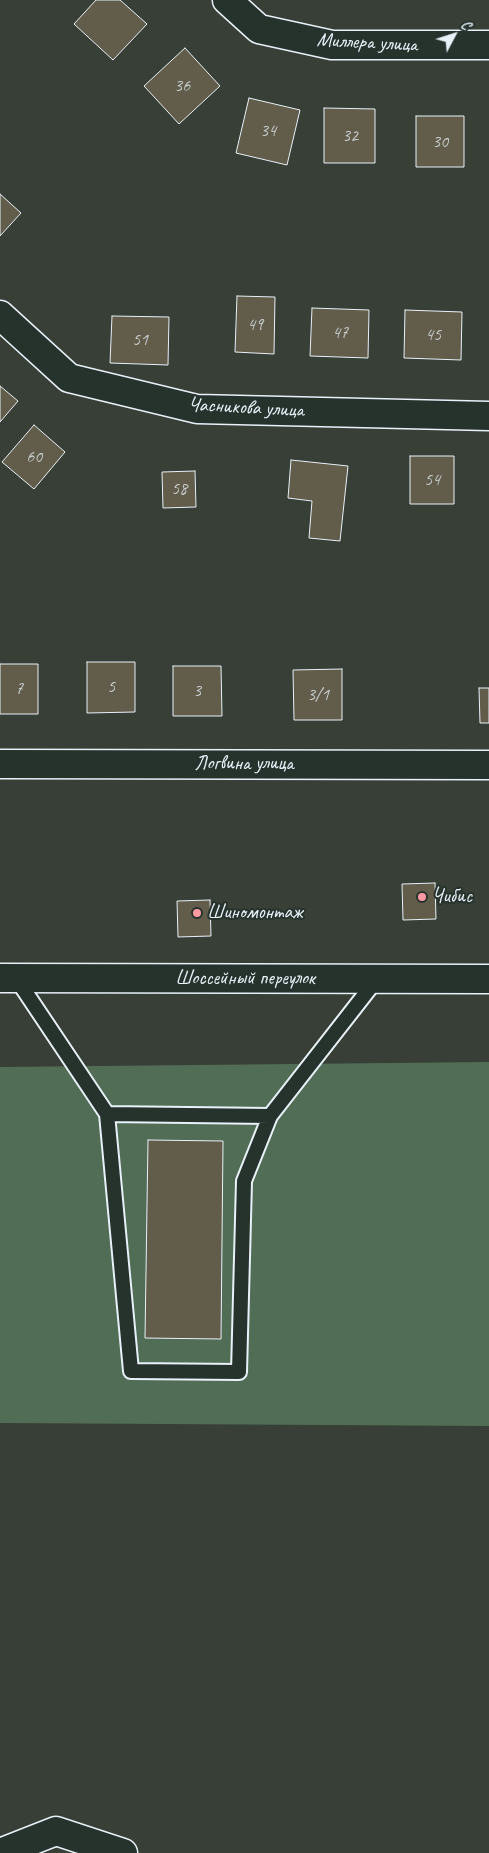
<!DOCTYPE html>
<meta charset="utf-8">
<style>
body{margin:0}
#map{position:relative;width:489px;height:1853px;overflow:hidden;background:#383f36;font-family:Caveat,sans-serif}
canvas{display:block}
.north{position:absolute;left:429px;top:10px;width:50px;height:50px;-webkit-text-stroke:4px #26332d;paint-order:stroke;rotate:50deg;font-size:14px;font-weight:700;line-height:20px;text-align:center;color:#e8f1f8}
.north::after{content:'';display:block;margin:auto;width:18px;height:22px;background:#e8f1f8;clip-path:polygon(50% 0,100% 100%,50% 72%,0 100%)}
</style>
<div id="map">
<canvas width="489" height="1853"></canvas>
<div class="north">С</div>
</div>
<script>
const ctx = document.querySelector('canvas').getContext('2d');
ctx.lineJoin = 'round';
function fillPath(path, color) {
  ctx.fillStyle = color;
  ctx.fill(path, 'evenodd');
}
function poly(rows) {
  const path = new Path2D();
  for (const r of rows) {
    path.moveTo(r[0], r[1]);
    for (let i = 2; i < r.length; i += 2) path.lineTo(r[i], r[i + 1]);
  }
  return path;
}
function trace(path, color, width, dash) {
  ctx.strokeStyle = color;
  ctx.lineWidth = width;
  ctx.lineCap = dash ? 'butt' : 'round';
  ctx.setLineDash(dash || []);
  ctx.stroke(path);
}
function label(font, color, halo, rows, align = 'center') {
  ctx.font = font + ' Caveat,sans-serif';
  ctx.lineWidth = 4;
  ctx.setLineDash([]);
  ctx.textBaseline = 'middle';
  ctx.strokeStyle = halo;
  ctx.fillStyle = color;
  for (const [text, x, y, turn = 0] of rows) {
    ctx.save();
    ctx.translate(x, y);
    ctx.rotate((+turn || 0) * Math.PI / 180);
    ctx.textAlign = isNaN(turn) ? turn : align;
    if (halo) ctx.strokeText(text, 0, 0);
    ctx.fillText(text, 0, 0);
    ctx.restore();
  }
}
const green = poly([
 [489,1062,489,1426,0,1423,0,1067]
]);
const building = poly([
 [96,0,120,0,147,24,113,60,74,24,96,0],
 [185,48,220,86,179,124,144,86,185,48],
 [249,98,300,110,287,165,236,153,249,98],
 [324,108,375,109,375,163,324,163,324,108],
 [416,116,464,116,464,167,416,167,416,116],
 [0,194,21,213,0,236,0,194],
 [237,296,275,297,274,354,235,352,237,296],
 [312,308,369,310,368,358,310,356,312,308],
 [405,310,462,312,461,360,404,358,405,310],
 [112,316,169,317,168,365,110,363,112,316],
 [0,386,18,401,0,422,0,386],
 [34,425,65,452,34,489,2,462,34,425],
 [410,456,454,456,454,504,410,504,410,456],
 [291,460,348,466,340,541,309,538,312,501,288,498,291,460],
 [195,471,196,507,163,508,162,472,195,471],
 [87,662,135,662,135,712,87,713,87,662],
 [0,664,38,664,38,714,0,714,0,664],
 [173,666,221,666,222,716,173,716,173,666],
 [342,669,342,720,294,720,293,670,342,669],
 [479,688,489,688,489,723,480,723,479,688],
 [435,883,436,919,403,920,402,884,435,883],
 [210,900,211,936,178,937,177,901,210,900],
 [148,1140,223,1141,221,1339,145,1338,148,1140]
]);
const service = poly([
 [16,978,107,1114,131,1371,239,1372,244,1181,270,1116,377,979],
 [107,1114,270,1116]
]);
const minor = poly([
 [227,0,259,29,332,45,489,45],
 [0,315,69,378,197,409,489,416],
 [0,764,489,765],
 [0,1853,56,1831,123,1853]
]);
const secondary = poly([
 [0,978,489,979]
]);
const markers = [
 [422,897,5,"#ff9aa2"],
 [197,913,5,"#ff9aa2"]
];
const numberNames = [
 ["36",182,86],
 ["34",268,131],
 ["32",350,136],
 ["30",440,142],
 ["49",255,325],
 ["47",340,333],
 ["45",433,335],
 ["51",140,340],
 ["60",34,457],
 ["54",432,480],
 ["58",179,489],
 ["5",111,687],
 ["7",19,689],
 ["3",197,691],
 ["3/1",318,695]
];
const streetNames = [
 ["Миллера улица",367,43,3],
 ["Часникова улица",246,408,3],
 ["Логвина улица",244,764],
 ["Шоссейный переулок",245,979]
];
const poiNames = [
 ["Чибис",432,897],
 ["Шиномонтаж",207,913]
];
fillPath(green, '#516d55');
fillPath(building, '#625c4b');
trace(building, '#e8f1f8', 1);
trace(service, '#e8f1f8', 18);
trace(minor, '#e8f1f8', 31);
trace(secondary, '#e8f1f8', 31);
trace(service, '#26332d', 14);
trace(minor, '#26332d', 28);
trace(secondary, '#26332d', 28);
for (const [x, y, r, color] of markers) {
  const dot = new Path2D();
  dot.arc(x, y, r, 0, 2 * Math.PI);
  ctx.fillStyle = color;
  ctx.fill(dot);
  trace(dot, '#26332d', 2);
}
label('18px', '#c6cccd', null, numberNames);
label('20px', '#e8f1f8', '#26332d', streetNames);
label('20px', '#e8f1f8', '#26332d', poiNames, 'left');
</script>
